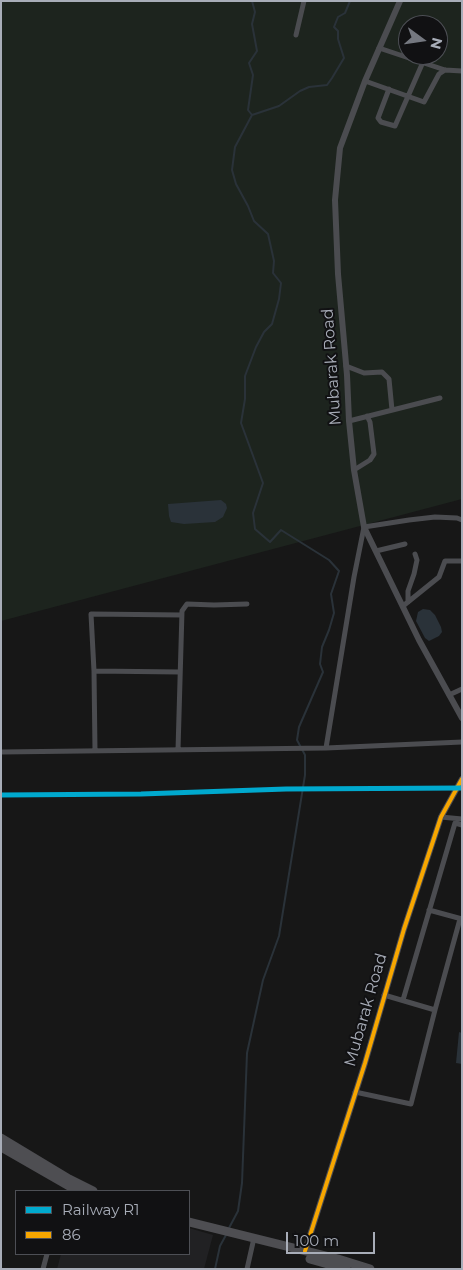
<!DOCTYPE html>
<style>
body{margin:0}
#map{position:relative;width:463px;height:1270px;overflow:hidden;background:#171717;font-family:Montserrat,sans-serif}
canvas{display:block}
.frame{position:absolute;inset:0;border:2px solid #a8adb8;pointer-events:none}
.legend{position:absolute;left:15px;top:1190px;width:175px;height:65px;box-sizing:border-box;background:#111113;border:1px solid #4d4f55;margin:0;padding:6px 9px;list-style:none;font-size:15px;color:#a8adb8}
.legend li{display:flex;align-items:center;gap:10px;height:25px}
.legend b{width:25px;border:1px solid #4d4f55}
.north{position:absolute;left:398px;top:15px;width:50px;height:50px;box-sizing:border-box;background:#111113;border:1px solid #4d4f55;border-radius:50%;rotate:104deg;font-size:14px;font-weight:700;line-height:20px;text-align:center;color:#a8adb8}
.north::after{content:'';display:block;margin:auto;width:18px;height:22px;background:#757880;clip-path:polygon(50% 0,100% 100%,50% 72%,0 100%)}
.scale{position:absolute;left:286px;top:1232px;width:89px;height:22px;box-sizing:border-box;border:2px solid #a8adb8;border-top:0;padding-left:6px;font-size:15px;line-height:18px;white-space:nowrap;color:#a8adb8;-webkit-text-stroke:4px #111113;paint-order:stroke}
</style>
<div id="map">
<canvas width="463" height="1270"></canvas>
<div class="frame"></div>
<ul class="legend">
<li><b style="height:6px;background:#00a9ce"></b>Railway R1</li>
<li><b style="height:6px;background:#f7a600"></b>86</li>
</ul>
<div class="north">N</div>
<div class="scale">100 m</div>
</div>
<script>
const ctx = document.querySelector('canvas').getContext('2d');
ctx.lineJoin = 'round';
function fillPath(path, color) {
  ctx.fillStyle = color;
  ctx.fill(path, 'evenodd');
}
function poly(rows) {
  const path = new Path2D();
  for (const r of rows) {
    path.moveTo(r[0], r[1]);
    for (let i = 2; i < r.length; i += 2) path.lineTo(r[i], r[i + 1]);
  }
  return path;
}
function trace(path, color, width, dash) {
  ctx.strokeStyle = color;
  ctx.lineWidth = width;
  ctx.lineCap = dash ? 'butt' : 'round';
  ctx.setLineDash(dash || []);
  ctx.stroke(path);
}
function label(font, color, halo, rows, align = 'center') {
  ctx.font = font + ' Montserrat,sans-serif';
  ctx.lineWidth = 4;
  ctx.setLineDash([]);
  ctx.textBaseline = 'middle';
  ctx.strokeStyle = halo;
  ctx.fillStyle = color;
  for (const [text, x, y, turn = 0] of rows) {
    ctx.save();
    ctx.translate(x, y);
    ctx.rotate((+turn || 0) * Math.PI / 180);
    ctx.textAlign = isNaN(turn) ? turn : align;
    if (halo) ctx.strokeText(text, 0, 0);
    ctx.fillText(text, 0, 0);
    ctx.restore();
  }
}
const built = poly([
 [189,1228,213,1235,204,1269,57,1269,61,1254,189,1254]
]);
const green = poly([
 [1,1,462,1,462,499,1,621],
 [408,25,438,25,438,55,408,55]
]);
const water = poly([
 [221,500,226,504,227,508,223,517,215,522,184,524,171,522,169,516,168,504],
 [423,609,430,610,435,615,441,627,442,632,439,636,429,641,425,638,416,621,418,612],
 [459,1032,462,1033,462,1064,456,1063]
]);
const stream = poly([
 [252,1,255,12,252,24,257,51,249,63,253,75,248,110,252,115],
 [229,1228,238,1211,242,1183,247,1053,263,980,279,936,305,775,305,755,297,740,299,727,323,672,320,664,322,647,329,630,334,613,331,594,339,571,329,560,281,530,270,542,255,529,253,513,263,483,241,423,245,399,245,376,256,347,264,332,272,324,279,299,281,283,273,273,274,261,268,234,254,221,248,206,236,184,232,170,235,147,252,115,279,106,300,91,309,87,327,85,332,78,344,58,338,39,338,31,334,27,338,17,345,13,350,1],
 [215,1269,220,1246,226,1235]
]);
const minor = poly([
 [296,35,304,1],
 [379,48,445,70,462,71],
 [365,81,424,102,439,74,445,70],
 [389,89,378,118,381,122,395,126,423,62],
 [346,366,364,373,382,372,389,379,392,410],
 [349,421,440,398],
 [354,470,370,460,374,454,370,422,367,416],
 [376,551,405,544],
 [408,602,408,591,414,574,417,560,415,554],
 [403,606,439,577,445,561,462,561],
 [94,671,180,672],
 [449,695,462,689],
 [326,748,354,577,364,527,409,520,435,517,457,518,462,520],
 [178,750,182,611,187,604,214,605,247,604],
 [95,751,94,671,91,614,182,615],
 [1,752,326,748,462,742],
 [441,817,462,819],
 [429,910,462,919],
 [384,995,435,1010],
 [403,1000,455,823,462,825],
 [355,1092,411,1104,435,1010,460,919],
 [43,1269,47,1254],
 [247,1269,254,1238]
]);
const tertiary = poly([
 [400,1,365,81,340,148,335,200,338,274,347,375,349,421,354,470,364,527,419,640,462,718],
 [305,1251,365,1063,404,929,441,817,462,779]
]);
const trunk = poly([
 [1,1138,69,1179,93,1191],
 [1,1147,78,1191],
 [189,1222,338,1259,370,1269],
 [310,1259,346,1269]
]);
const bus1 = poly([
 [305,1251,365,1063,404,929,441,817,462,779]
]);
const rail1 = poly([
 [1,795,141,794,286,789,462,788]
]);
const streetNames = [
 ["Mubarak Road",332,367,-94],
 ["Mubarak Road",366,1010,-74]
];
fillPath(built, '#212123');
fillPath(green, '#1d241e');
fillPath(water, '#2a3239');
trace(stream, '#2a3239', 2);
trace(minor, '#4b4c50', 5);
trace(tertiary, '#4b4c50', 6);
trace(trunk, '#4e4e52', 9);
trace(bus1, '#f7a600', 4);
trace(rail1, '#00a9ce', 5);
label('16px', '#a8adb8', '#111113', streetNames);
</script>
